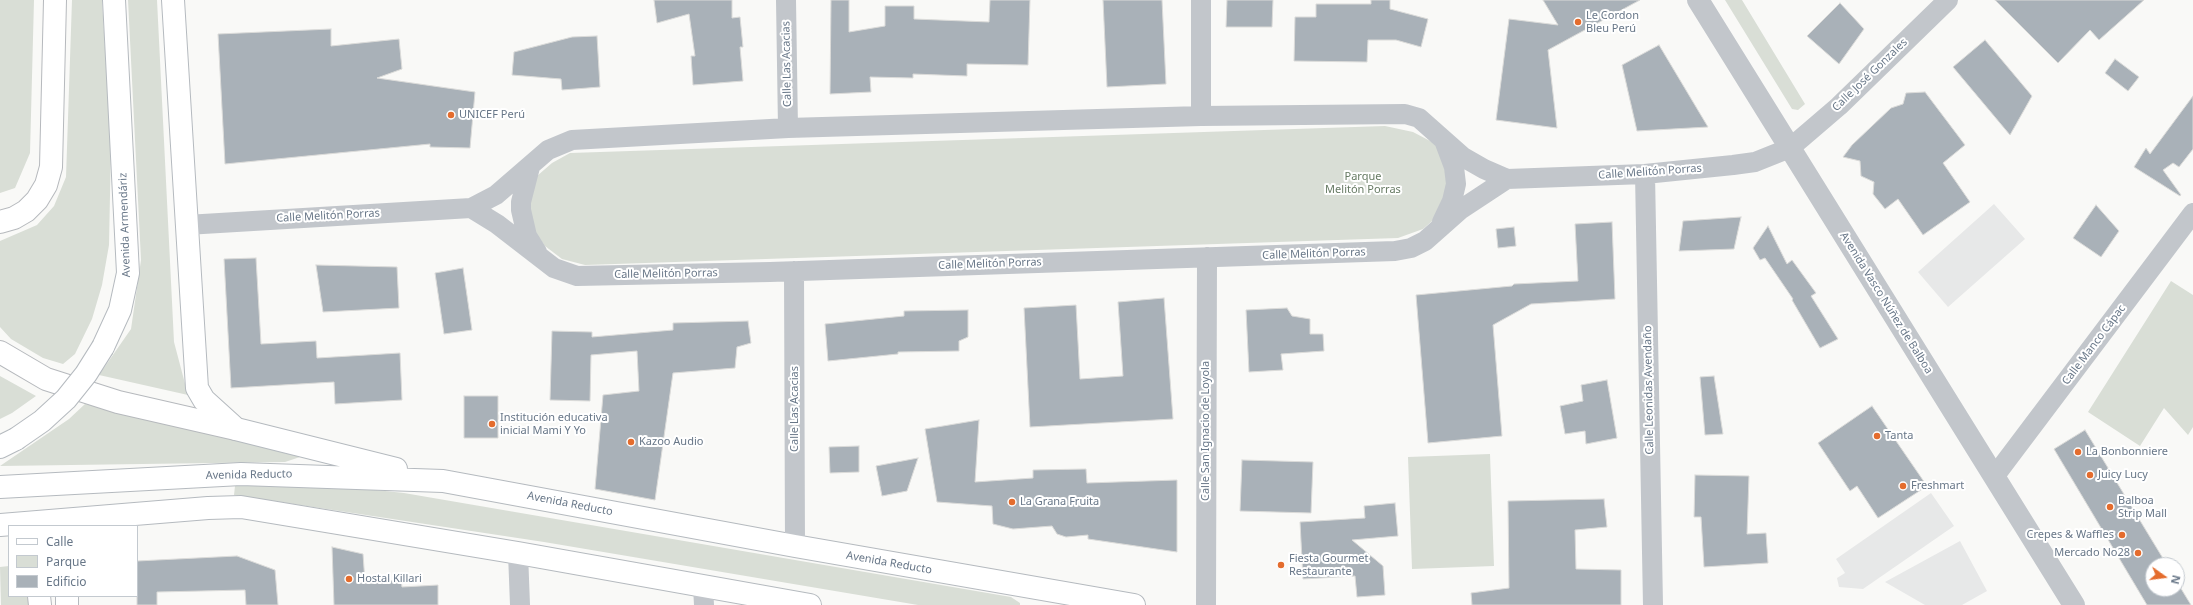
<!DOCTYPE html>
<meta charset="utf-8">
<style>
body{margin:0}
#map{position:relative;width:2193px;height:605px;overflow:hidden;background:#f9f9f7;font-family:"Noto Sans",sans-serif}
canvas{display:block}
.legend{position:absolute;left:8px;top:525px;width:130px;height:72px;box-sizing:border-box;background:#fff;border:1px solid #c3c9cf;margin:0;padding:5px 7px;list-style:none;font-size:12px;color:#687788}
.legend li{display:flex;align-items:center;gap:8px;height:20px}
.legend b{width:20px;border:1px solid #c3c9cf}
.north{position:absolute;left:2145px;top:557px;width:40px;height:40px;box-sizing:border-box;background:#fff;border:1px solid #c3c9cf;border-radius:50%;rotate:104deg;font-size:11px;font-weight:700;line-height:16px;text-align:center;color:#687788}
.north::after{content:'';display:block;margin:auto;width:14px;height:18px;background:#e46c2d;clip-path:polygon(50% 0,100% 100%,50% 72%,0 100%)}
</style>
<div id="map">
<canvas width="2193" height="605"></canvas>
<ul class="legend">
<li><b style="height:5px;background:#fff"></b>Calle</li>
<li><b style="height:11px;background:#d9ded6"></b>Parque</li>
<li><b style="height:11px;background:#a9b1b8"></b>Edificio</li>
</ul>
<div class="north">N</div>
</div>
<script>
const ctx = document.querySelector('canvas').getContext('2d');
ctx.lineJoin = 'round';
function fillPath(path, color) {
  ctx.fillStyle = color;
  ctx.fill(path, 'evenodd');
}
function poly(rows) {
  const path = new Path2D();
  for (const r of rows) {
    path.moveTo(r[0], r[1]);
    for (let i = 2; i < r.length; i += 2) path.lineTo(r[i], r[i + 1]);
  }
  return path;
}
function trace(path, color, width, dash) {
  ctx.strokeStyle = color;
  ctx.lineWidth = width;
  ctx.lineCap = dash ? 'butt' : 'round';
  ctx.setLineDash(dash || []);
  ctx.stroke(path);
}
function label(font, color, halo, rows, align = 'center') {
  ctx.font = font + ' "Noto Sans",sans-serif';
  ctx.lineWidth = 4;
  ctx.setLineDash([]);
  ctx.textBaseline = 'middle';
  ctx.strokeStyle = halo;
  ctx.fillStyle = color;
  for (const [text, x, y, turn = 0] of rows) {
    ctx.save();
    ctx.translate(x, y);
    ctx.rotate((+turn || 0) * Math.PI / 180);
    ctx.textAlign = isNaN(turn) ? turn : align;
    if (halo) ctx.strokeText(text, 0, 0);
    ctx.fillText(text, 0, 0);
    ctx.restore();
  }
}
const built = poly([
 [1994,204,2025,239,1948,307,1918,272],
 [1931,493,1954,526,1863,589,1839,587,1837,578,1845,573,1836,559],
 [1960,541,1987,591,1962,605,1925,605,1885,582]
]);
const green = poly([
 [0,0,34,0,30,153,15,188,0,193],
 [72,0,102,0,111,145,109,245,102,285,92,319,75,354,63,364,43,358,11,339,0,327,0,241,37,225,54,206,66,177],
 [128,0,157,0,174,342,188,395,99,375,131,329,141,260],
 [1725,0,1742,0,1805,104,1798,110,1792,109],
 [1385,126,1413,132,1434,143,1446,161,1452,179,1439,215,1423,229,1398,238,585,265,562,259,545,246,534,231,529,216,529,195,537,176,552,163,570,153],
 [2171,281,2193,295,2193,427,2188,435,2164,408,2140,446,2088,412],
 [0,376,36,396,12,413,0,419],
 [85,404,203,432,300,457,285,462,0,466,69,419],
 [1490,454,1494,566,1412,569,1408,457],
 [301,482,404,493,1011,597,1020,603,1020,605,918,605,544,542,234,495,235,486],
 [9,566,9,596,29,596,30,605,1,605,0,567]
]);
const building = poly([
 [654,0,732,0,732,18,740,17,743,47,740,47,743,81,693,85,691,56,695,56,689,14,657,23,654,0],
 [831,0,849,0,849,32,885,26,885,6,914,6,914,19,989,22,990,0,1030,0,1028,65,967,64,967,76,913,74,913,78,870,77,871,92,830,94,831,0],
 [1103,0,1162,0,1166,84,1107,87,1103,0],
 [1227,0,1273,0,1272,27,1226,27,1227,0],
 [1371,0,1390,0,1390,9,1428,19,1421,47,1396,40,1368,40,1367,62,1294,61,1295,17,1316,17,1316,4,1371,4,1371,0],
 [1543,0,1640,0,1548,50,1557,128,1496,120,1509,19,1558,25,1543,0],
 [1995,0,2144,0,2099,40,2090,30,2058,63,1995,0],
 [1840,3,1864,29,1839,64,1807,36,1840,3],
 [331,29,331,46,399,39,402,69,377,78,475,92,470,148,430,147,430,144,225,164,218,34,331,29],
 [597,36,600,87,562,90,561,79,512,75,514,52,572,37,597,36],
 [1985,40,2032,96,2010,135,1953,67,1985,40],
 [1659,45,1708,127,1637,131,1622,65,1659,45],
 [2115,59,2139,77,2128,91,2105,73,2115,59],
 [1925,92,1965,145,1943,163,1970,202,1923,235,1898,199,1885,209,1873,194,1874,182,1861,176,1860,161,1843,157,1852,145,1891,108,1903,104,1906,93,1925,92],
 [2193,96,2193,149,2179,167,2173,163,2163,170,2181,195,2180,196,2134,167,2146,148,2150,154,2193,96],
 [2096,205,2119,231,2101,257,2073,238,2096,205],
 [1741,217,1734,249,1679,251,1683,221,1741,217],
 [1612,222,1615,299,1531,304,1493,325,1502,436,1428,443,1416,295,1512,286,1514,284,1578,281,1575,224,1612,222],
 [1768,226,1787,264,1792,260,1816,293,1811,296,1838,339,1820,348,1792,300,1793,299,1765,258,1760,260,1753,248,1768,226],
 [1514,227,1516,246,1498,248,1496,229,1514,227],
 [256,258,261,344,316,341,317,358,400,353,402,400,335,404,334,382,231,388,224,259,256,258],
 [316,265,397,267,399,308,323,312,316,265],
 [463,268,472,330,444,334,435,273,463,268],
 [1164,298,1173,419,1030,427,1024,308,1076,305,1080,379,1123,376,1118,302,1164,298],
 [1287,308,1292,316,1310,319,1310,334,1323,334,1324,351,1281,354,1283,370,1249,372,1246,310,1287,308],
 [968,310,968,337,959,341,959,351,898,352,898,354,828,361,825,324,904,316,904,311,968,310],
 [748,321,751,343,737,347,735,368,673,373,655,500,595,489,603,395,639,391,637,351,591,355,590,401,550,400,552,331,592,332,592,337,673,330,673,323,748,321],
 [1714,376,1723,434,1705,435,1700,377,1714,376],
 [1607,380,1617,438,1586,444,1585,431,1565,434,1560,406,1583,401,1581,385,1607,380],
 [464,396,498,396,498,438,464,438,464,396],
 [1872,406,1927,486,1878,518,1857,486,1850,491,1818,443,1872,406],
 [979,420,975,482,1033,478,1033,470,1086,469,1087,483,1177,480,1177,552,1088,539,1088,535,1066,537,1057,534,1052,526,1013,529,993,524,992,506,937,502,925,429,979,420],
 [2085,430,2167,565,2153,565,2153,589,2177,589,2177,582,2191,605,2147,605,2054,449,2085,430],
 [859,446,859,472,830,473,829,447,859,446],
 [918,458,907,491,882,496,876,466,918,458],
 [1242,460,1313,462,1311,513,1240,511,1242,460],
 [1695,475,1749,476,1747,534,1766,533,1768,563,1704,567,1701,517,1694,517,1695,475],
 [1604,499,1607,527,1575,530,1576,569,1621,570,1621,605,1472,605,1471,593,1509,588,1508,501,1604,499],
 [1395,503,1398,536,1352,540,1383,566,1385,595,1357,597,1355,576,1303,579,1300,522,1365,518,1364,506,1395,503],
 [332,547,363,554,365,582,401,580,402,587,438,585,438,605,334,605,332,547],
 [237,556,275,570,278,605,246,605,245,590,157,592,157,605,137,605,137,561,237,556]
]);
const minor = poly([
 [786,0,788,128],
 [1201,0,1201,116],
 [530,167,521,202,521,210,527,236,537,252],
 [1645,174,1653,605],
 [471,208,497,224,554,268,577,276,770,272,1395,251,1411,248,1425,241,1460,210,1507,179],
 [1442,222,1452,201,1456,184,1454,167,1445,143],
 [186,225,471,208,496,195,548,150,572,140,788,128,1201,116,1405,114,1419,118,1463,157,1484,169,1507,179,1645,174,1733,165,1755,162,1790,148,1839,106,1948,0],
 [794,271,795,546],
 [1994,477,2193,213],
 [518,553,520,605],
 [703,586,704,605],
 [1206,605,1207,257]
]);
const tertiary = poly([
 [1698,0,2074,605]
]);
const secondary = poly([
 [173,0,197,388,204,400,236,429,396,469],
 [103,347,120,310,128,273,114,0],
 [0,447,16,439],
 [0,487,241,474,443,481,795,546,1134,605],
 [0,525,208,508,241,507,518,553,810,605]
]);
const primary = poly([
 [67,596,67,605]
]);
const trunk = poly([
 [0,222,14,218,26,211,37,200,46,185,51,167,55,0],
 [0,352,46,379,118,402,236,429],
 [59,526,62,521],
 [39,596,40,605]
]);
const secondaryBridge = poly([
 [16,439,42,421,66,399,86,374,103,347]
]);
const markers = [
 [1578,22,4,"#e46c2d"],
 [451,115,4,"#e46c2d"],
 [492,424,4,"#e46c2d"],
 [1877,436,4,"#e46c2d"],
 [631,442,4,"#e46c2d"],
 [2078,452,4,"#e46c2d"],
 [2090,475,4,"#e46c2d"],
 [1903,486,4,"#e46c2d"],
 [1012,502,4,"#e46c2d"],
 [2110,507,4,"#e46c2d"],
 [2122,535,4,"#e46c2d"],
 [2138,553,4,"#e46c2d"],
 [1281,565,4,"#e46c2d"],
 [349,579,4,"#e46c2d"]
];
const poiNames = [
 ["Le Cordon",1586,16],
 ["Bleu Perú",1586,29],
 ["UNICEF Perú",459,115],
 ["Institución educativa",500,418],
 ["inicial Mami Y Yo",500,431],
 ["Tanta",1885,436],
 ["Kazoo Audio",639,442],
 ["La Bonbonniere",2086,452],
 ["Juicy Lucy",2098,475],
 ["Freshmart",1911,486],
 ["Balboa",2118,501],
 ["Strip Mall",2118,514],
 ["La Grana Fruita",1020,502],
 ["Crepes & Waffles",2114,535,"right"],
 ["Mercado No28",2130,553,"right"],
 ["Fiesta Gourmet",1289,559],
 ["Restaurante",1289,572],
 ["Hostal Killari",357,579]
];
const streetNames = [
 ["Calle Las Acacias",787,64,-91],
 ["Calle José Gonzales",1870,75,-44],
 ["Calle Melitón Porras",1650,172,-4],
 ["Calle Melitón Porras",328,216,-3],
 ["Avenida Armendáriz",125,225,-92],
 ["Calle Melitón Porras",1314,254,-2],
 ["Calle Melitón Porras",990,264,-2],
 ["Calle Melitón Porras",666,274,-1],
 ["Avenida Vasco Núñez de Balboa",1886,303,58],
 ["Calle Manco Cápac",2094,345,-53],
 ["Calle Leonidas Avendaño",1649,390,-91],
 ["Calle Las Acacias",795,409,-90],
 ["Calle San Ignacio de Loyola",1206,431,-90],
 ["Avenida Reducto",249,475,-1],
 ["Avenida Reducto",570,504,11],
 ["Avenida Reducto",889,563,10]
];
const parkNames = [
 ["Parque",1363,177],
 ["Melitón Porras",1363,190]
];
fillPath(built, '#e7e8e8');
fillPath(green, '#d9ded6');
fillPath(building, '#a9b1b8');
trace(building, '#dbdbd9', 1);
trace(secondary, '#b5babf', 24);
trace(primary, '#b6babf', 24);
trace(trunk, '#b6b9bd', 24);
trace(minor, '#c2c6cb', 20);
trace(tertiary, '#c2c6cb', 22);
trace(secondary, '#fff', 22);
trace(primary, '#fff', 22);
trace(trunk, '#fff', 22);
trace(secondaryBridge, '#b5babf', 24, []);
trace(secondaryBridge, '#fff', 22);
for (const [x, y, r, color] of markers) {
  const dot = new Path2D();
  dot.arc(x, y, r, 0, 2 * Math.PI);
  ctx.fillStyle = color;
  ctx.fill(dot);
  trace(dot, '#fff', 1.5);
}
label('11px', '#687788', '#fff', poiNames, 'left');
label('11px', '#687788', '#fff', streetNames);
label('11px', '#667a63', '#fff', parkNames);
</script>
